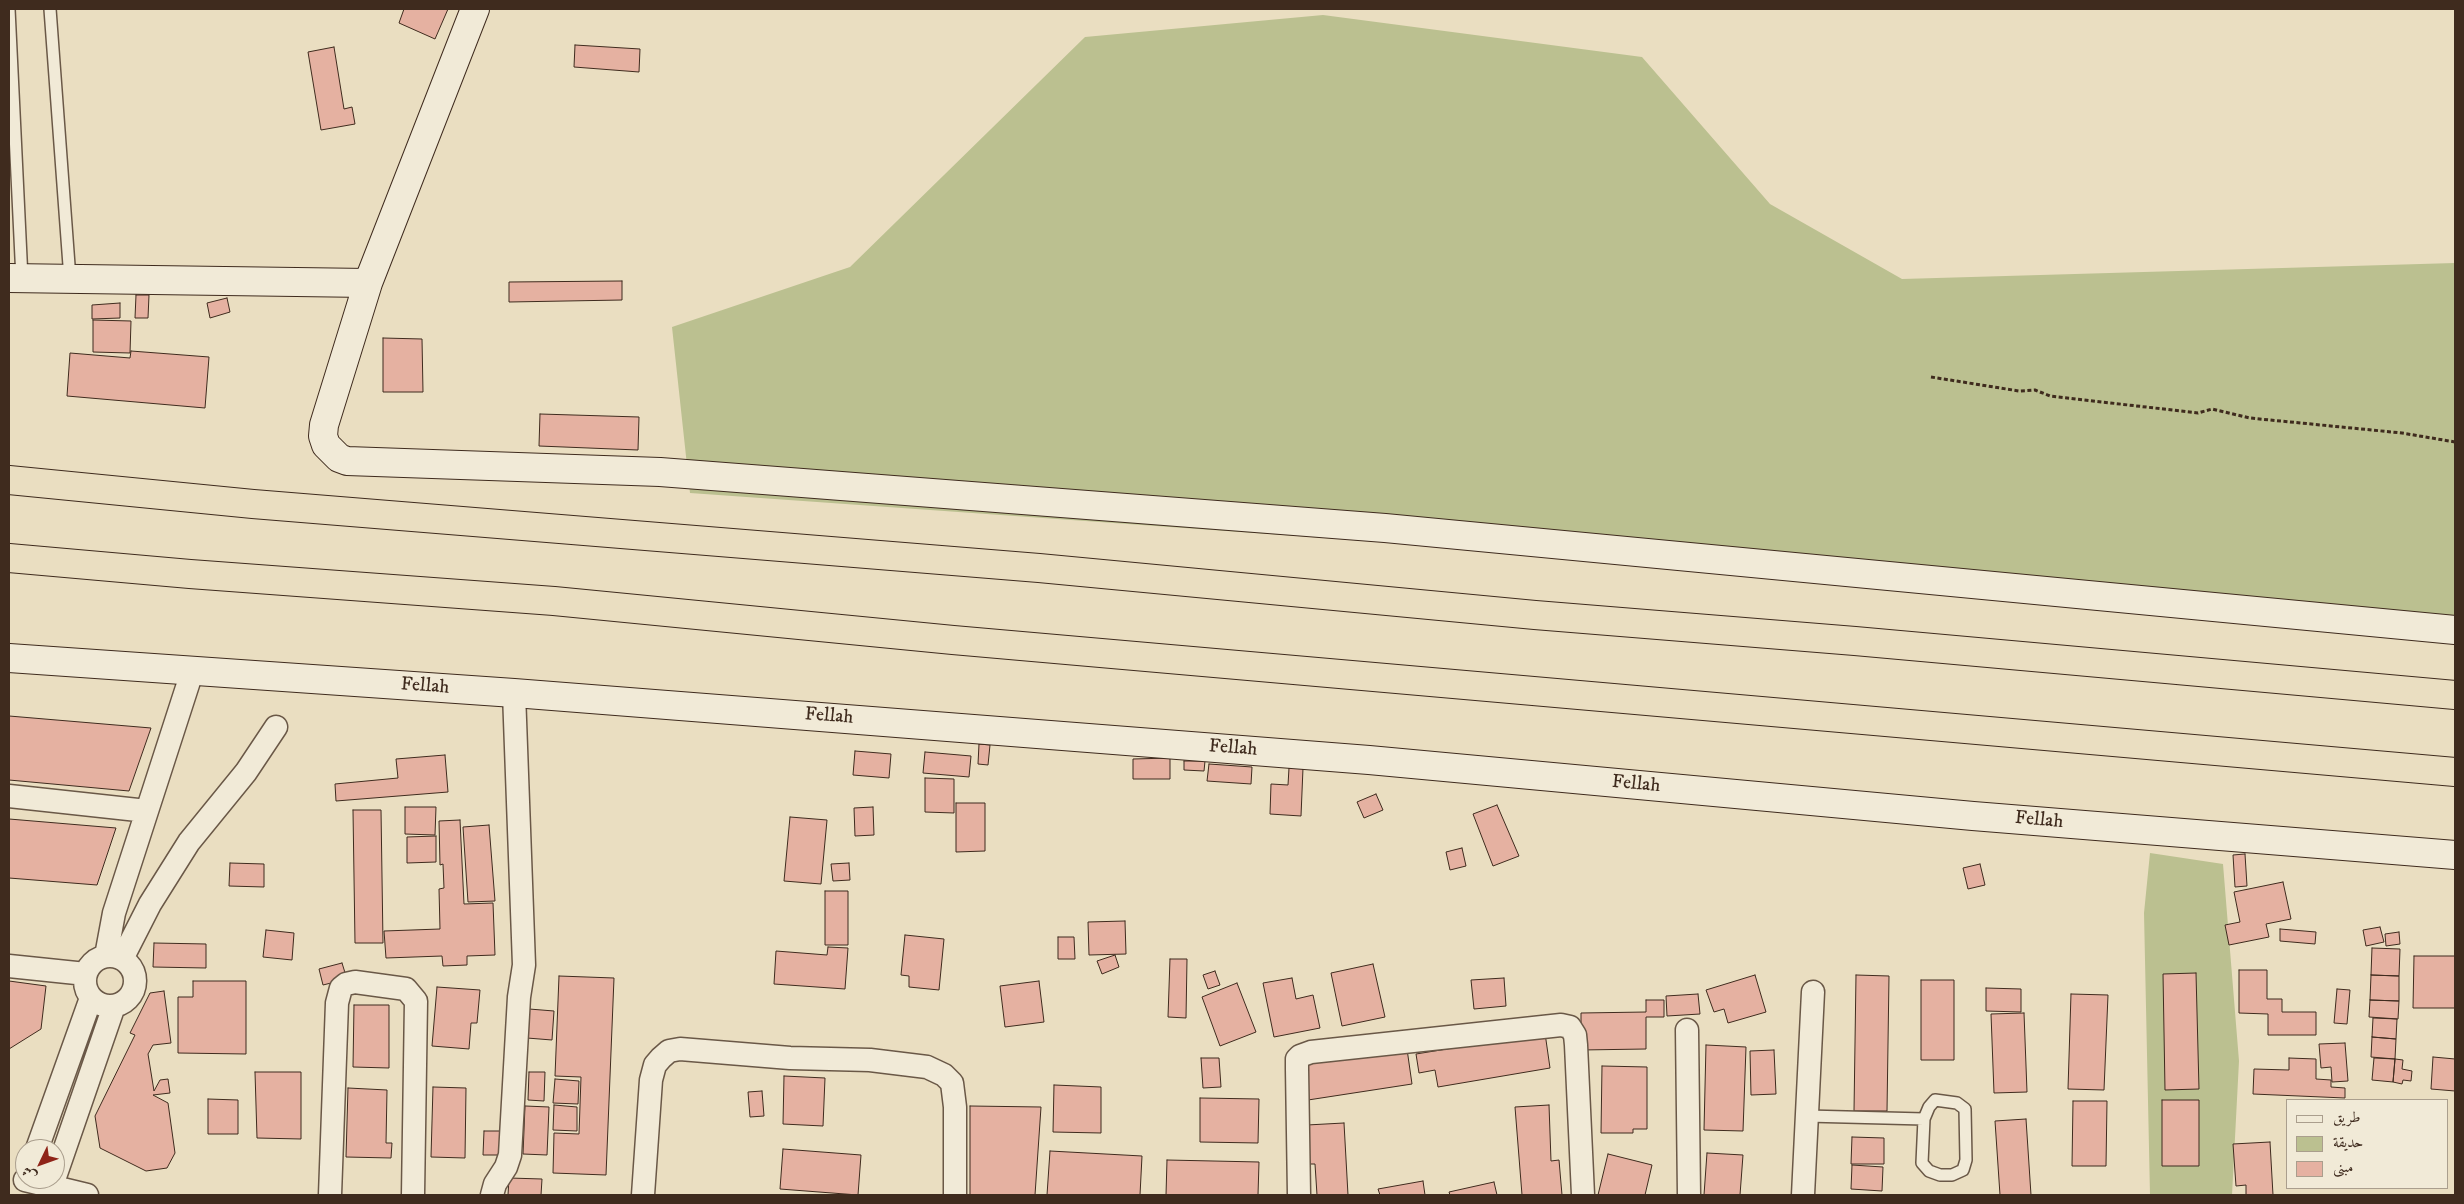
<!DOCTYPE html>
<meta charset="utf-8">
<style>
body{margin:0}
#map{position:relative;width:2464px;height:1204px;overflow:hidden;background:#eadec1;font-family:"IM FELL DW Pica",Amiri,serif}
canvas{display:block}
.frame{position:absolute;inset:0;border:10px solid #3f2b1e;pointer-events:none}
.legend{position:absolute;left:2286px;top:1099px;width:162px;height:90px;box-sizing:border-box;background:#f1ead7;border:1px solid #aa9e8d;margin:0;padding:6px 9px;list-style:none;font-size:15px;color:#3f2b1e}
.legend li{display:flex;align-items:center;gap:10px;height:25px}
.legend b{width:25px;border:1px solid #aa9e8d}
.north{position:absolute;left:15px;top:1139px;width:50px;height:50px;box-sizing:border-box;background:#f1ead7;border:1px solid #aa9e8d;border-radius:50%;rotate:228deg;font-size:14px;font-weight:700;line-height:20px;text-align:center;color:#3f2b1e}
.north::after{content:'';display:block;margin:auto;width:18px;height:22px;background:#8f2418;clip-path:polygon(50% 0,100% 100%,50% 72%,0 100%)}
</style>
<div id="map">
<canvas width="2464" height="1204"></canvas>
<div class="frame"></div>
<ul class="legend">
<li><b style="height:6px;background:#f1ead7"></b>طريق</li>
<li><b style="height:14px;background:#bbc090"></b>حديقة</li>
<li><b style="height:14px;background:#e5b1a1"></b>مبنى</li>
</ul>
<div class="north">ش</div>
</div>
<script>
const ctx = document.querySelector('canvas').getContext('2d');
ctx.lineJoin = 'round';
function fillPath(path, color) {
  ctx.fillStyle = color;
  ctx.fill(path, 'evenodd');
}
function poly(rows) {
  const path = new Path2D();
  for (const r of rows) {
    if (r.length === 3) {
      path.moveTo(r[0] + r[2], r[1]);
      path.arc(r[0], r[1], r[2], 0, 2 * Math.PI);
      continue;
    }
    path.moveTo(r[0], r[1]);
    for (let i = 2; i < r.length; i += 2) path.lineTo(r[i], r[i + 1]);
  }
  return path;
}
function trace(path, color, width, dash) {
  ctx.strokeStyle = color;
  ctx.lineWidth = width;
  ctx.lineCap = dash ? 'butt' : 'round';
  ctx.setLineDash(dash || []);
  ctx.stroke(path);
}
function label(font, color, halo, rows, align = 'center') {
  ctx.font = font + ' "IM FELL DW Pica",serif';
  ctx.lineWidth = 4;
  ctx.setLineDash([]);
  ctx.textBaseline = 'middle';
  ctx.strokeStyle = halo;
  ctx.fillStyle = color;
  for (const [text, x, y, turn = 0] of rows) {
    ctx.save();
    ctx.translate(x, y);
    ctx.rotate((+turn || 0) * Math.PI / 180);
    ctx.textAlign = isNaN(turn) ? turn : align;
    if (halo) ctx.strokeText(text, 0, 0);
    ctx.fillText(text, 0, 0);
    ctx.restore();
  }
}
const green = poly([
 [1323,15,1642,57,1770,204,1902,279,2455,263,2455,618,690,493,672,327,850,267,1085,37],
 [2150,853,2223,864,2239,1061,2232,1195,2150,1195,2144,913]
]);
const building = poly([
 [404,9,448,9,435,39,399,23,404,9],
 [575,45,640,49,639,72,574,67,575,45],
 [334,47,344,109,352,107,355,124,321,130,308,52,334,47],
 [622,281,622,300,509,302,509,282,622,281],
 [136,295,149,295,148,318,135,318,136,295],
 [227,298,230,312,210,318,207,303,227,298],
 [120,303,120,318,92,319,92,305,120,303],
 [93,320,131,321,130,353,93,352,93,320],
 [383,338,422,339,423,392,383,392,383,338],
 [131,351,209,357,205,408,67,396,70,353,130,358,131,351],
 [540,414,639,417,638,450,539,446,540,414],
 [9,716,151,728,129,791,9,780,9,716],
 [979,744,990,745,988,765,978,764,979,744],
 [855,751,891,754,889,778,853,775,855,751],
 [925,752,971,756,969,777,923,773,925,752],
 [445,755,448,792,336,801,335,784,398,778,396,759,445,755],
 [1170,758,1170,779,1133,779,1133,759,1170,758],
 [1184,761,1205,761,1204,771,1184,770,1184,761],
 [1209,764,1252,767,1251,784,1207,781,1209,764],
 [1289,768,1303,768,1301,816,1270,814,1271,784,1288,785,1289,768],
 [925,778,954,779,954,813,925,812,925,778],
 [1376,794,1383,810,1364,818,1357,802,1376,794],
 [956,803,985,803,985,851,956,852,956,803],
 [1497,805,1519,856,1493,866,1473,814,1497,805],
 [405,807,436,807,435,835,405,834,405,807],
 [873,807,874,835,855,836,854,808,873,807],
 [353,810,381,810,383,943,355,943,353,810],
 [790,817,827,820,821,884,784,881,790,817],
 [9,819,116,828,97,885,9,878,9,819],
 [460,820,464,904,493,903,495,955,467,956,467,965,443,966,442,956,386,958,384,931,440,929,439,889,444,888,443,864,440,865,439,821,460,820],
 [489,825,495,901,468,902,463,827,489,825],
 [436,836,436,862,407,863,407,837,436,836],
 [1462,848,1466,866,1450,870,1446,852,1462,848],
 [2245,854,2247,886,2235,887,2233,855,2245,854],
 [230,863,264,864,264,887,229,886,230,863],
 [849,863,850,880,833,881,831,864,849,863],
 [1980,864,1985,885,1968,889,1963,868,1980,864],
 [2283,882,2291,919,2266,924,2269,937,2229,945,2225,925,2240,922,2234,892,2283,882],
 [825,891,848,891,848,945,825,945,825,891],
 [1125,921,1126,954,1089,955,1088,922,1125,921],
 [2380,927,2384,942,2366,946,2363,930,2380,927],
 [2280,929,2316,932,2315,944,2280,941,2280,929],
 [266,930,294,933,292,960,263,957,266,930],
 [2399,932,2400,944,2386,946,2385,934,2399,932],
 [905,935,944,939,939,990,909,987,909,976,901,975,905,935],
 [1058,937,1074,937,1075,959,1058,959,1058,937],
 [154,943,206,944,206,968,153,967,154,943],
 [828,947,848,948,845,989,774,984,776,951,827,955,828,947],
 [2372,948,2400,949,2399,976,2371,975,2372,948],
 [1115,955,1119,967,1102,974,1097,961,1115,955],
 [2414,956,2455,956,2455,1008,2413,1008,2414,956],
 [1170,959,1187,959,1186,1018,1168,1017,1170,959],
 [342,963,347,979,323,985,319,969,342,963],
 [1373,964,1385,1017,1342,1026,1331,973,1373,964],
 [2239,970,2267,970,2267,999,2282,999,2282,1012,2316,1012,2316,1035,2268,1035,2268,1014,2239,1013,2239,970],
 [1215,971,1220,985,1208,989,1203,975,1215,971],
 [2196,973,2199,1089,2165,1090,2163,974,2196,973],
 [1755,975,1766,1012,1728,1023,1724,1009,1714,1012,1706,990,1755,975],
 [1856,975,1889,976,1887,1111,1854,1111,1856,975],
 [2371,975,2399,976,2399,1001,2370,1000,2371,975],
 [559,976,614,978,606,1175,553,1173,554,1133,579,1134,581,1077,555,1076,559,976],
 [1292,978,1296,999,1313,995,1320,1028,1274,1037,1263,983,1292,978],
 [1504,978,1506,1006,1474,1009,1471,980,1504,978],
 [1921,980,1954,980,1954,1060,1921,1060,1921,980],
 [9,981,46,986,41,1029,9,1049,9,981],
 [193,981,246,981,246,1054,178,1053,178,997,193,997,193,981],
 [1039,981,1044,1022,1005,1027,1000,986,1039,981],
 [1237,983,1256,1032,1220,1046,1202,997,1237,983],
 [437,987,480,990,477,1023,471,1023,469,1049,432,1046,437,987],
 [1986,988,2021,989,2021,1012,1986,1011,1986,988],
 [2337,989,2350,990,2347,1024,2334,1023,2337,989],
 [164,991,171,1043,153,1045,148,1054,154,1091,160,1080,168,1079,170,1093,153,1095,168,1103,175,1153,167,1168,146,1171,100,1148,95,1116,135,1035,130,1033,150,993,164,991],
 [1698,994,1700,1014,1667,1016,1666,996,1698,994],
 [2071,994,2108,995,2104,1090,2068,1089,2071,994],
 [1646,1000,1664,1000,1664,1017,1646,1017,1646,1049,1581,1050,1581,1013,1646,1012,1646,1000],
 [2370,1000,2399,1001,2398,1019,2369,1017,2370,1000],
 [354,1005,389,1005,389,1068,353,1067,354,1005],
 [529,1009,554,1011,552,1040,527,1038,529,1009],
 [2024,1013,2027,1092,1994,1093,1991,1014,2024,1013],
 [2373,1018,2397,1019,2396,1039,2372,1037,2373,1018],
 [1545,1033,1550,1068,1438,1087,1435,1070,1419,1073,1416,1054,1545,1033],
 [2372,1037,2396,1039,2395,1059,2371,1057,2372,1037],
 [2345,1043,2348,1081,2332,1082,2331,1067,2321,1068,2319,1044,2345,1043],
 [1706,1045,1746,1047,1743,1131,1704,1130,1706,1045],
 [1407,1049,1412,1084,1308,1100,1303,1064,1407,1049],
 [1774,1050,1776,1094,1751,1095,1750,1051,1774,1050],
 [2433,1057,2455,1059,2455,1091,2431,1089,2433,1057],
 [1201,1058,1219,1058,1221,1087,1203,1088,1201,1058],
 [2289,1058,2316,1059,2316,1079,2331,1080,2331,1087,2345,1088,2345,1098,2253,1094,2254,1069,2289,1070,2289,1058],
 [2374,1058,2395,1059,2393,1082,2372,1080,2374,1058],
 [2395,1059,2403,1060,2402,1069,2412,1071,2411,1081,2403,1080,2402,1084,2393,1082,2395,1059],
 [1602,1066,1647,1067,1647,1129,1633,1129,1633,1133,1601,1133,1602,1066],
 [255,1072,301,1072,301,1139,257,1138,255,1072],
 [529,1072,545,1072,544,1101,528,1100,529,1072],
 [784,1076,825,1078,823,1126,783,1124,784,1076],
 [555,1079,579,1081,578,1104,553,1103,555,1079],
 [1054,1085,1101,1087,1101,1133,1053,1132,1054,1085],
 [433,1087,466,1088,465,1158,431,1157,433,1087],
 [348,1088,387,1090,386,1143,392,1143,391,1158,346,1157,348,1088],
 [762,1091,764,1116,750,1117,748,1092,762,1091],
 [1200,1098,1259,1099,1258,1143,1200,1142,1200,1098],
 [208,1099,238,1100,238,1134,208,1134,208,1099],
 [2162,1100,2199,1100,2199,1166,2162,1166,2162,1100],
 [2073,1101,2107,1101,2106,1166,2072,1166,2073,1101],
 [554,1105,577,1107,577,1131,553,1130,554,1105],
 [1549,1105,1551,1161,1559,1160,1562,1195,1522,1195,1515,1107,1549,1105],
 [525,1106,549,1107,547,1155,523,1154,525,1106],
 [970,1106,1041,1107,1035,1195,970,1195,970,1106],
 [2026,1119,2031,1195,2000,1195,1995,1121,2026,1119],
 [1344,1123,1348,1195,1317,1195,1315,1164,1309,1164,1307,1125,1344,1123],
 [484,1131,504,1131,503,1155,483,1155,484,1131],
 [1852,1137,1884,1138,1884,1164,1851,1164,1852,1137],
 [2270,1142,2273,1195,2246,1195,2246,1185,2236,1186,2233,1144,2270,1142],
 [783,1149,861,1155,858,1195,780,1189,783,1149],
 [1050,1151,1142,1156,1140,1195,1047,1195,1050,1151],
 [1707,1153,1743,1155,1740,1195,1704,1195,1707,1153],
 [1608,1154,1652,1165,1645,1195,1598,1195,1608,1154],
 [1167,1160,1259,1162,1258,1195,1166,1195,1167,1160],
 [1852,1165,1883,1167,1882,1191,1851,1189,1852,1165],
 [509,1178,542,1179,541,1195,508,1195,509,1178],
 [1423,1181,1425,1195,1380,1195,1378,1189,1423,1181],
 [1494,1182,1497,1195,1450,1195,1449,1192,1494,1182]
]);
const path = poly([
 [1931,377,2019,391,2035,390,2050,396,2198,413,2212,409,2250,418,2402,433,2455,442]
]);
const lane = poly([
 [9,9,22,279],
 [50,9,70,279],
 [1807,1116,1924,1119,1922,1163,1929,1171,1940,1175,1952,1175,1963,1170,1966,1160,1965,1109,1957,1103,1935,1100,1929,1107,1924,1119]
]);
const street = poly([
 [9,796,147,811],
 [110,981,25],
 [106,956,114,913,192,672],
 [122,959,150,904,189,842,246,772,276,727],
 [9,966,86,974],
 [1687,1030,1689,1195],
 [37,1149,91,998],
 [55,1177,114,1006],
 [25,1180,87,1195],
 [330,1195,337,1003,341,988,346,984,355,982,406,989,416,1001,413,1195],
 [492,1195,495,1184,506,1167,510,1155,519,997,524,965,514,693],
 [643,1195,651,1080,655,1065,661,1058,669,1051,680,1049,790,1058,870,1060,927,1067,944,1075,952,1083,955,1107,955,1195],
 [1299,1195,1297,1069,1297,1059,1300,1056,1311,1052,1561,1025,1570,1027,1575,1035,1576,1045,1583,1195],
 [1803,1195,1813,992]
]);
const secondary = poly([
 [475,9,368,283,324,425,323,436,326,445,339,458,347,461,660,472,1385,528,2455,630],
 [9,278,368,283],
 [9,658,514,693,1369,760,1973,816,2455,855]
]);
const highway = poly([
 [9,480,253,504,1039,568,1535,615,1855,641,2455,695],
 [9,558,190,574,554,601,953,640,2455,772]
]);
const streetNames = [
 ["Fellah",425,687,4],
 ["Fellah",829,717,4],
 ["Fellah",1233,749,4],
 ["Fellah",1636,785,5],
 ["Fellah",2039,821,5]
];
fillPath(green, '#bbc090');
fillPath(building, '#e5b1a1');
trace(building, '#3f2b1e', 1);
trace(lane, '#6a5847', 14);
trace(street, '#6a5847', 25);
trace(secondary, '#3f2b1e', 30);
trace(highway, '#3f2b1e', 30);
trace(path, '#3f2b1e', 3, [4, 2.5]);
trace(lane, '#f1ead7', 11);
trace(street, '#f1ead7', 22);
trace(secondary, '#f1ead7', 28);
trace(highway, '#eadec1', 28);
label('19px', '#3f2b1e', '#f1ead7', streetNames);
</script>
